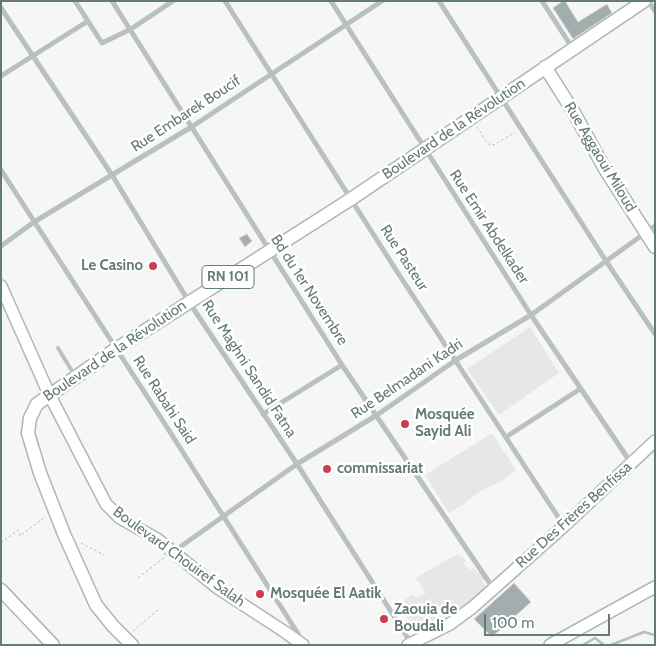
<!DOCTYPE html>
<meta charset="utf-8">
<style>
body{margin:0}
#map{position:relative;width:656px;height:646px;overflow:hidden;background:#f6f6f4;font-family:Cabin,sans-serif}
canvas{display:block}
.frame{position:absolute;inset:0;border:2px solid #657a7b;pointer-events:none}
.scale{position:absolute;left:484px;top:614px;width:126px;height:22px;box-sizing:border-box;border:2px solid #657a7b;border-top:0;padding-left:6px;font-size:15px;line-height:18px;white-space:nowrap;color:#657a7b;-webkit-text-stroke:4px #fff;paint-order:stroke}
</style>
<div id="map">
<canvas width="656" height="646"></canvas>
<div class="frame"></div>
<div class="scale">100 m</div>
</div>
<script>
const ctx = document.querySelector('canvas').getContext('2d');
ctx.lineJoin = 'round';
function fillPath(path, color) {
  ctx.fillStyle = color;
  ctx.fill(path, 'evenodd');
}
function poly(rows) {
  const path = new Path2D();
  for (const r of rows) {
    path.moveTo(r[0], r[1]);
    for (let i = 2; i < r.length; i += 2) path.lineTo(r[i], r[i + 1]);
  }
  return path;
}
function trace(path, color, width, dash) {
  ctx.strokeStyle = color;
  ctx.lineWidth = width;
  ctx.lineCap = dash ? 'butt' : 'round';
  ctx.setLineDash(dash || []);
  ctx.stroke(path);
}
function label(font, color, halo, rows, align = 'center') {
  ctx.font = font + ' Cabin,sans-serif';
  ctx.lineWidth = 5;
  ctx.setLineDash([]);
  ctx.textBaseline = 'middle';
  ctx.strokeStyle = halo;
  ctx.fillStyle = color;
  for (const [text, x, y, turn = 0] of rows) {
    ctx.save();
    ctx.translate(x, y);
    ctx.rotate((+turn || 0) * Math.PI / 180);
    ctx.textAlign = isNaN(turn) ? turn : align;
    if (halo) ctx.strokeText(text, 0, 0);
    ctx.fillText(text, 0, 0);
    ctx.restore();
  }
}
const built = poly([
 [530,327,559,373,499,415,467,369],
 [492,433,516,470,500,482,482,490,464,504,449,513,425,475],
 [457,554,460,557,462,556,466,561,463,563,470,570,473,567,478,573,480,571,486,579,482,581,486,586,459,615,419,633,397,604,413,595,417,598,426,593,416,578]
]);
const stream = poly([
 [583,645,595,638,604,645],
 [611,645,644,632,655,635]
]);
const building = poly([
 [563,1,565,1,578,22,607,4,612,13,573,39,553,8,563,1],
 [247,234,252,241,245,247,239,238,247,234],
 [514,583,531,602,492,637,474,619,514,583]
]);
const path = poly([
 [477,127,488,144,494,145,515,132],
 [1,543,18,530,20,536,46,516],
 [81,543,104,555],
 [138,578,165,557],
 [133,631,158,610]
]);
const lane = poly([
 [58,348,75,376]
]);
const street = poly([
 [75,1,102,43,131,29,173,1],
 [112,1,342,365,493,588],
 [225,1,396,270,564,526],
 [331,1,531,315,631,463],
 [439,1,606,261,655,334],
 [542,1,573,49],
 [648,1,655,11],
 [1,8,112,175,189,302,297,464,411,643],
 [1,76,88,21],
 [1,170,163,421,302,640],
 [1,246,34,222,193,126,382,1],
 [263,414,342,365],
 [506,437,580,389],
 [173,552,297,464,377,415,456,360,531,315,655,226]
]);
const secondary = poly([
 [1,286,49,394,106,504,120,518,157,539,219,589,285,632,303,645],
 [408,645,450,624,473,607,564,526,655,441],
 [550,645,655,587]
]);
const primary = poly([
 [545,67,573,111,605,169,655,247],
 [1,590,53,645],
 [132,645,113,626,96,605,64,534,40,473,28,433,30,418,37,404,116,349,351,199,644,1]
]);
const markers = [
 [153,266,5,"#cc3e4f"],
 [405,424,5,"#cc3e4f"],
 [327,469,5,"#cc3e4f"],
 [260,594,5,"#cc3e4f"],
 [384,619,5,"#cc3e4f"]
];
const shields = [
 [228,277,52]
];
const shieldNames = [
 ["RN 101",228,277]
];
const streetNames = [
 ["Rue Embarek Boucif",186,114,-33],
 ["Boulevard de la Révolution",454,129,-34],
 ["Rue Aggaoui Miloud",600,157,59],
 ["Rue Emir Abdelkader",489,227,57],
 ["Rue Pasteur",404,258,57],
 ["Bd du 1er Novembre",309,290,57],
 ["Boulevard de la Révolution",115,351,-34],
 ["Rue Maghni Sandid Fatna",249,369,57],
 ["Rue Belmadani Kadri",407,379,-34],
 ["Rue Rabahi Said",164,400,57],
 ["Rue Des Frères Benfissa",574,515,-42],
 ["Boulevard Chouiref Salah",179,557,36]
];
const poiNames = [
 ["Le Casino",143,266,"right"],
 ["Mosquée",415,415],
 ["Sayid Ali",415,432],
 ["commissariat",337,469],
 ["Mosquée El Aatik",270,594],
 ["Zaouia de",394,610],
 ["Boudali",394,627]
];
fillPath(built, '#e7e7e7');
trace(stream, '#b2c1c0', 2.5);
fillPath(building, '#a2adae');
trace(building, '#d8d7d6', 1);
trace(secondary, '#aeb7b8', 14);
trace(primary, '#aeb5b6', 15);
trace(path, '#b6bbbc', 1, [2.5, 2.5]);
trace(lane, '#b9c0c1', 4);
trace(street, '#b9c0c1', 5);
trace(secondary, '#fff', 11);
trace(primary, '#fff', 12);
for (const [x, y, r, color] of markers) {
  const dot = new Path2D();
  dot.arc(x, y, r, 0, 2 * Math.PI);
  ctx.fillStyle = color;
  ctx.fill(dot);
  trace(dot, '#fff', 2);
}
for (const [x, y, w] of shields) {
  const box = new Path2D();
  box.roundRect(x - w / 2, y - 11.5, w, 23, 4);
  ctx.fillStyle = '#fff';
  ctx.fill(box);
  trace(box, '#657a7b', 1);
}
label('bold 14px', '#657a7b', null, shieldNames);
label('15px', '#657a7b', '#fff', streetNames);
label('bold 15px', '#657a7b', '#fff', poiNames, 'left');
</script>
